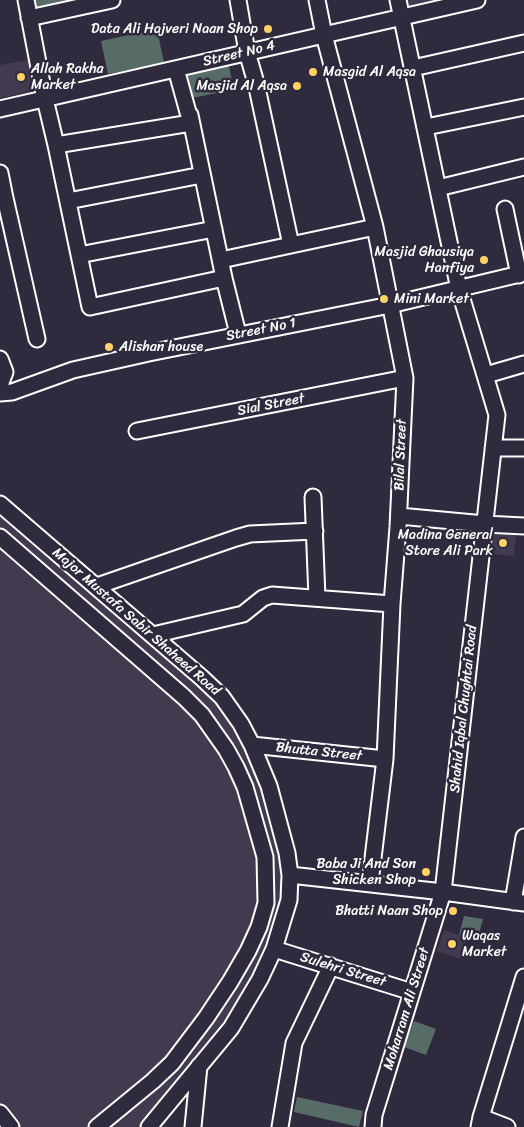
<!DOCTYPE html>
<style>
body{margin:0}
canvas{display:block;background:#2f2a3d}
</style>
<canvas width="524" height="1127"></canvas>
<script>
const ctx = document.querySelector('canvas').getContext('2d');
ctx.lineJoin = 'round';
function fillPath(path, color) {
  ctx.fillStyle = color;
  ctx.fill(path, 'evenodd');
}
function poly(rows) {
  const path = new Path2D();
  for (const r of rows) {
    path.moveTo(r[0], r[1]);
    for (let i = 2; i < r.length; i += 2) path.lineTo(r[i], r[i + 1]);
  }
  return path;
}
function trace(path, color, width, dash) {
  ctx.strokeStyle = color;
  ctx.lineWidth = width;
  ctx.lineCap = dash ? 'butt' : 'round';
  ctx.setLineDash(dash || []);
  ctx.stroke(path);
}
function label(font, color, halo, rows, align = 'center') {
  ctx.font = font + ' Sriracha,sans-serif';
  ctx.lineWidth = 5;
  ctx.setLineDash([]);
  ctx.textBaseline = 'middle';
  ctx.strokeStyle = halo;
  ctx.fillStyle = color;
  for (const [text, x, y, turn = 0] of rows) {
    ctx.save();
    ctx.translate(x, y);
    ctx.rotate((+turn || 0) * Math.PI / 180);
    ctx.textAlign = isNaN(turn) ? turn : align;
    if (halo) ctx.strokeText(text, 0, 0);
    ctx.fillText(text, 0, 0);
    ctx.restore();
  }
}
const built = poly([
 [403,0,459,0,405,10],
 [35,59,44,88,0,98,0,65],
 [0,509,210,693,236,726,269,809,286,874,285,899,274,933,242,1002,140,1127,0,1127],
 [492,531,516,533,514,556,490,554],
 [444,930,467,938,460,959,437,951]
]);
const green = poly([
 [33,0,76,0,77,3,35,11],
 [157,29,164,63,108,74,101,41],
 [227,57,234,90,186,99,176,69],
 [464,916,483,919,477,941,459,935],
 [414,1021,436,1029,426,1055,404,1047],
 [297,1097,363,1111,359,1127,294,1112]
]);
const minor = poly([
 [26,0,45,99,56,145,90,307,224,278,238,334],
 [238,0,247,52,256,83,291,245],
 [317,0,324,35,375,227,405,378,398,527,392,604,385,759,370,883],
 [29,18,112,0],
 [413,68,524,43],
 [0,109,477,0],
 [190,115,224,278],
 [426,127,524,107],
 [56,145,191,123,176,69],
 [0,173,5,198,0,199],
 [438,188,524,167],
 [5,198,37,339],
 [68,201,202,175],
 [505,209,519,275],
 [79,255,214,229],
 [221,260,375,227],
 [0,359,5,372,0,385],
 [486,375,524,364],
 [0,393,12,392,73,370,149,353,390,305,524,273],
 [137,431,405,378],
 [493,448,524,448],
 [313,497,317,598],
 [0,504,202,678,222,697,241,724,252,745,269,786,287,853,290,875,289,900,274,949,260,979,231,1028,149,1127],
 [399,516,485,524,524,526],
 [0,537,184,697,202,715,226,749,236,767,245,787,265,857,266,903,259,927,248,951,230,982,206,1018,172,1063,153,1081,97,1127],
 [97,586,236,538,250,534,315,531],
 [153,635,243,614,263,598,272,595,392,604],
 [252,745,385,759],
 [290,875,443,892,497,415,459,289,398,0],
 [513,902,524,837],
 [274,949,412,992],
 [0,1113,11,1127],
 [481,1117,507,1127],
 [193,1127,199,1066],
 [280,1127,294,1043,331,966],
 [373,1127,374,1115,443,892,524,903],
 [479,1127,481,1117,524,977]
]);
const markers = [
 [268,29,5,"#ffd166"],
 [313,72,5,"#ffd166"],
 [21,77,5,"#ffd166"],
 [297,86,5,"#ffd166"],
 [484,260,5,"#ffd166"],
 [384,299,5,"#ffd166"],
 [109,347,5,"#ffd166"],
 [503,543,5,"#ffd166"],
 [426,872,5,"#ffd166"],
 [453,911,5,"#ffd166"],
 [452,944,5,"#ffd166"]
];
const poiNames = [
 ["Data Ali Hajveri Naan Shop",258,29],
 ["Allah Rakha",31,69,"left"],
 ["Market",31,85,"left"],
 ["Masgid Al Aqsa",323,72,"left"],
 ["Masjid Al Aqsa",287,86],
 ["Masjid Ghausiya",474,252],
 ["Hanfiya",474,268],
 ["Mini Market",394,299,"left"],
 ["Alishan house",119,347,"left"],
 ["Madina General",493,535],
 ["Store Ali Park",493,551],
 ["Baba Ji And Son",416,864],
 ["Shicken Shop",416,880],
 ["Bhatti Naan Shop",443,911],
 ["Waqas",462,936,"left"],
 ["Market",462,952,"left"]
];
const streetNames = [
 ["Street No 4",239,54,-13],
 ["Street No 1",261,330,-11],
 ["Sial Street",271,405,-11],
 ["Bilal Street",401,455,-88],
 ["Major Mustafa Sabir Shaheed Road",136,622,41],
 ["Shahid Iqbal Chughtai Road",464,709,-84],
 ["Bhutta Street",319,752,6],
 ["Sulehri Street",343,970,17],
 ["Moharram Ali Street",407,1009,-73]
];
fillPath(built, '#423a4f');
fillPath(green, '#576c66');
trace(minor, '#fff', 19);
trace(minor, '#2f2a3d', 15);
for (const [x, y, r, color] of markers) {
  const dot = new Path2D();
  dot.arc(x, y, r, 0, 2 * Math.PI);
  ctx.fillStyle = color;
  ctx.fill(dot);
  trace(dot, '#2f2a3d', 2);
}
label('14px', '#fff', '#2f2a3d', poiNames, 'right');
label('14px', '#fff', '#2f2a3d', streetNames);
</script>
